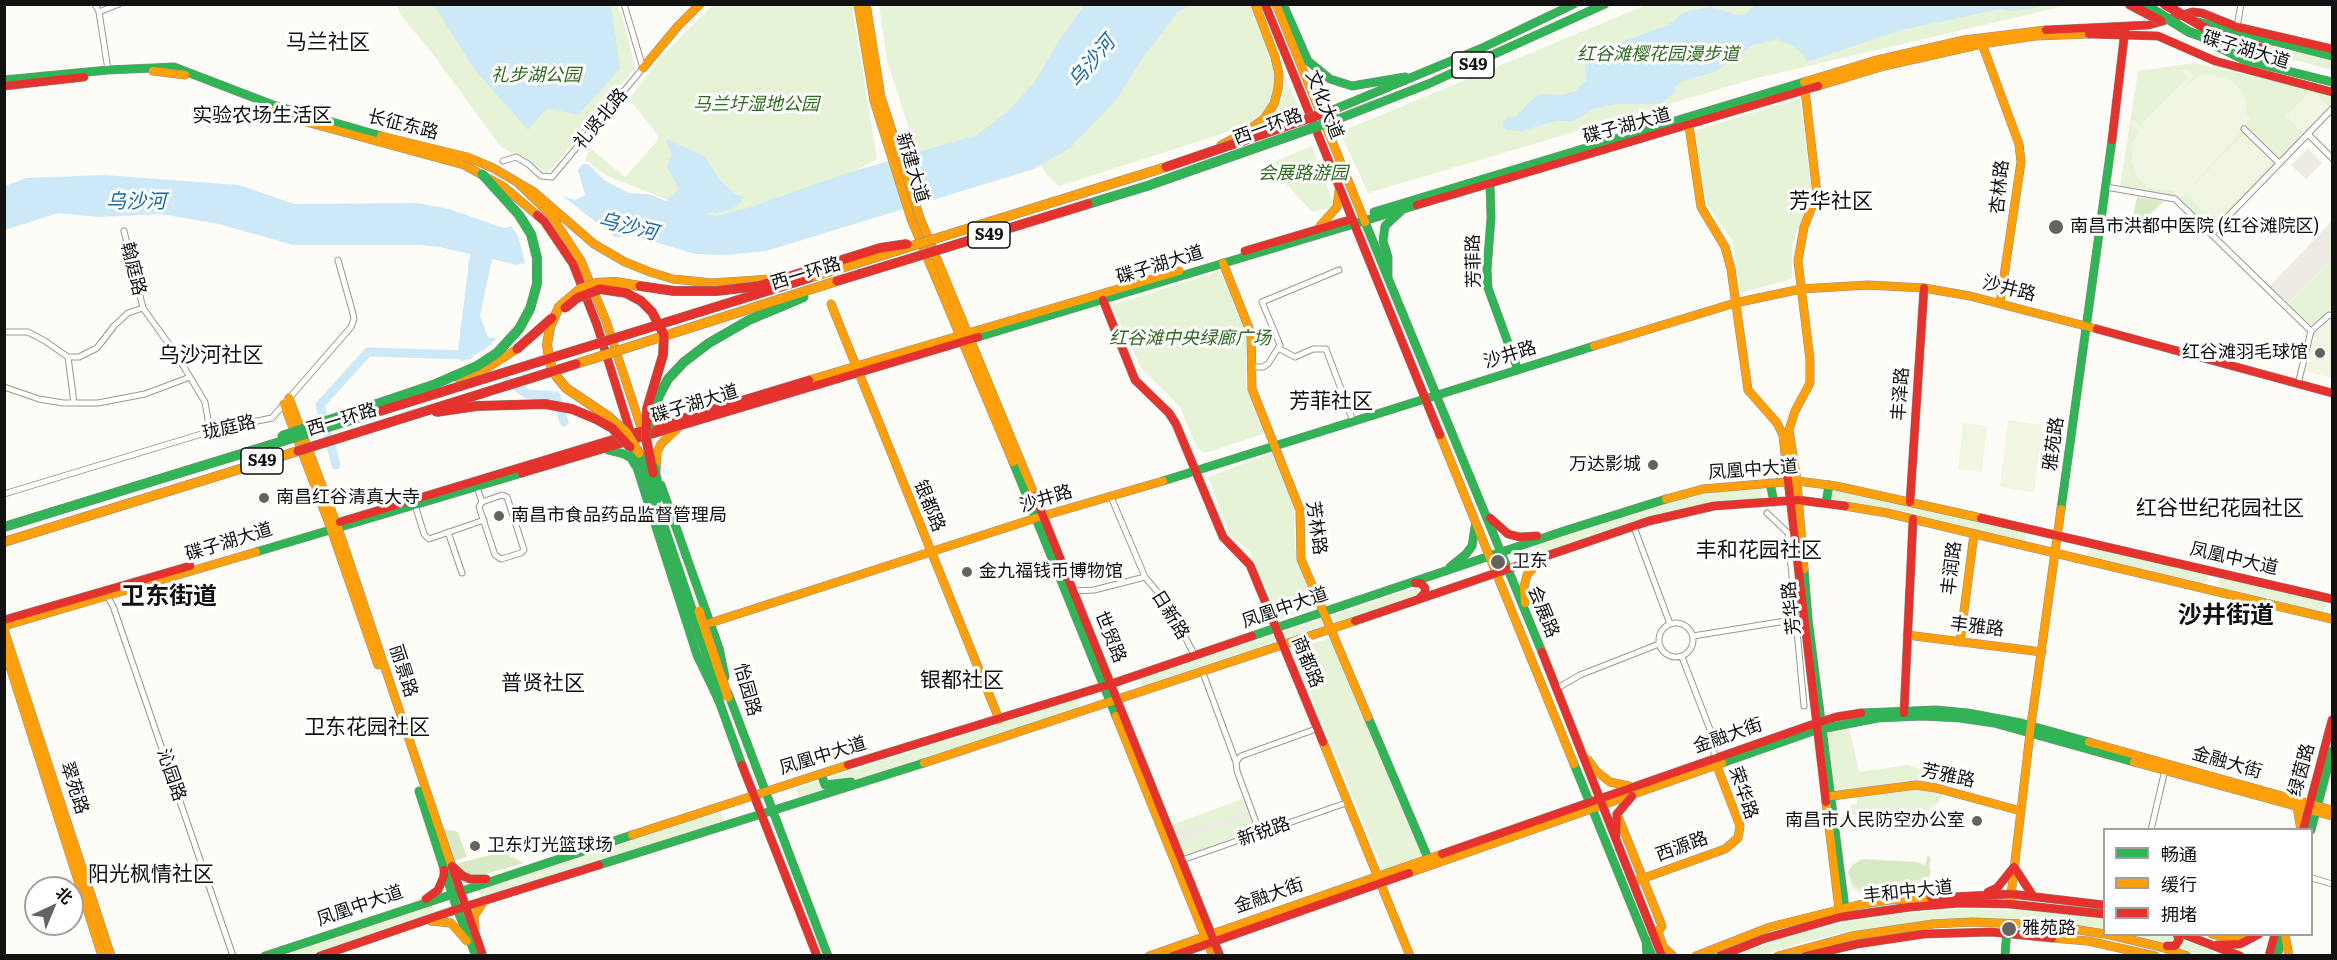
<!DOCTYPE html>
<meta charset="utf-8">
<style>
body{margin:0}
#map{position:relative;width:2337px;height:960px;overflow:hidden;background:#fdfcf7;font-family:Literata,"Noto Sans SC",serif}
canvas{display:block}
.frame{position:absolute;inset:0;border:6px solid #111;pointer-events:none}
.legend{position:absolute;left:2103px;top:828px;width:210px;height:108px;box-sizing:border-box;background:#fff;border:2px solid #a0a0a0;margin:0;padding:8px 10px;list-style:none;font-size:18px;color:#111}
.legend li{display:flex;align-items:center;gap:12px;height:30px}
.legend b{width:30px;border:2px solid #a0a0a0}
.north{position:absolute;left:24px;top:876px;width:60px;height:60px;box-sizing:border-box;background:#fff;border:2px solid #a0a0a0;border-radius:50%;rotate:44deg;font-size:16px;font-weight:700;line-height:24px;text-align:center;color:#111}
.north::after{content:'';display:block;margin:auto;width:21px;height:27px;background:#646362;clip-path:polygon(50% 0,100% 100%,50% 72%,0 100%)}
</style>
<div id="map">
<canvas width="2337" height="960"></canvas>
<div class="frame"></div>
<ul class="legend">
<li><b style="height:8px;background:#30b455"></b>畅通</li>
<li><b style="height:8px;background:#ff9f0a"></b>缓行</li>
<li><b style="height:8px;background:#e5322d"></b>拥堵</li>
</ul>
<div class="north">北</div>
</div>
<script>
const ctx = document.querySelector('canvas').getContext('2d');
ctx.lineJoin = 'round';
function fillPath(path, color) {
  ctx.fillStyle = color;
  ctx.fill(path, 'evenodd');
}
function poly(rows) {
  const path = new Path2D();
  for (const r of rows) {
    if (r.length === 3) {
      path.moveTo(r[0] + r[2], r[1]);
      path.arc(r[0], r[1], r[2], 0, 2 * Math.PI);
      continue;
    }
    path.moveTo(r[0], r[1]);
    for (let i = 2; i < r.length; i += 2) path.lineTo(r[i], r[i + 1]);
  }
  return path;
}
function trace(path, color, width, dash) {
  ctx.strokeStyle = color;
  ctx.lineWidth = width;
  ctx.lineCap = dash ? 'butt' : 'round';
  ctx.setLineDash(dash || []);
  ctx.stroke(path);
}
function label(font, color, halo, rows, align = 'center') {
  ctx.font = font + ' Literata,"Noto Sans SC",serif';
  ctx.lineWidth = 6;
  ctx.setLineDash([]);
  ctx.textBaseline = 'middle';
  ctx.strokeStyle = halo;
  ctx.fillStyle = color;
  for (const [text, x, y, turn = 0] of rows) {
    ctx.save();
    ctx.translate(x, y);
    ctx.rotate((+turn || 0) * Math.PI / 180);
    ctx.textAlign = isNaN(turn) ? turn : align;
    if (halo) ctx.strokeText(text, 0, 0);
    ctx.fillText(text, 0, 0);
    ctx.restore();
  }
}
const green = poly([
 [396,5,617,5,624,22,635,68,548,173,501,147,429,49,403,18],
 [713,5,852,5,877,159,835,182,757,212,711,219,671,201,607,176,585,160,590,148,625,177,659,139,652,127,629,99,661,57],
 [879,5,1083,5,1037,86,1001,126,924,158,914,144,887,61],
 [1174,5,1257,5,1283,75,1300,109,1059,186,1048,176,1038,161],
 [1646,5,2069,5,1757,78,1368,193,1340,132],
 [2266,42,2332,59,2332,70,2265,52],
 [2195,63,2332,95,2332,107,2211,230,2180,199,2120,187,2138,71],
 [1800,98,1812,193,1792,245,1792,279,1740,293,1733,241,1706,203,1694,131],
 [1312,146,1335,207,1312,212,1268,164],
 [2332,259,2332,314,2327,313,2315,324,2309,324,2288,304],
 [1220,271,1247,333,1246,384,1266,433,1205,453,1197,448,1180,407,1141,368,1112,305],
 [1274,452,1294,508,1295,549,1317,606,1280,620,1250,551,1230,535,1208,477],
 [1761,487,1762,498,1712,503,1539,556,1535,545,1666,502,1705,492],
 [1832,490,1860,493,2025,531,2026,540,2024,542,1832,502,1830,499],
 [2093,547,2205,573,2208,577,2207,582,2200,584,2090,559,2087,556,2089,549],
 [2225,578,2325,601,2324,612,2321,613,2221,589,2218,585,2219,580],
 [1418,587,1422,597,1145,689,1141,685,1141,679],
 [1330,638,1423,855,1383,870,1292,650],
 [1078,699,1081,709,799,799,796,788],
 [1849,727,1859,772,1908,765,1949,781,1938,803,1929,810,1852,815,1850,805,1857,804,1857,796,1836,800,1827,732],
 [1245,798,1257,829,1184,856,1172,825],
 [721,811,724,822,482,898,478,888],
 [1848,872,1852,883,1861,890,1881,883,1928,879,1923,886,1864,895,1852,888],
 [431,903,436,914,315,955,280,956],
 [1958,909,2020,910,2075,915,2104,920,2104,930,1941,920,1904,924,1839,934,1804,942,1764,955,1733,956,1782,938,1853,921,1905,913],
 [2126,935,2169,935,2215,952,2213,955,2200,955]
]);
const forest = poly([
 [2137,197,2164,201,2129,234],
 [440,828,458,832,467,857,452,862],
 [502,852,524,863,479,876,463,873,455,864],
 [1928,855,1931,859,1929,866,1931,872,1928,879,1881,883,1861,890,1852,883,1848,872,1852,865,1862,859,1917,862,1925,865]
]);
const pitch = poly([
 [2186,68,2194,76,2184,88,2195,78,2202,75,2214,75,2232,81,2242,91,2246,101,2246,113,2251,118,2242,127,2244,129,2180,199,2173,191,2152,189,2144,184,2137,176,2131,158,2134,146,2131,144,2140,132,2130,124,2134,120,2143,128,2142,123,2188,77,2182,71],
 [2312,90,2329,107,2303,133,2286,116],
 [2245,132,2274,161,2214,223,2186,193],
 [2329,320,2332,321,2332,378,2302,370,2312,336],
 [2008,420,2043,425,2034,492,2000,487],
 [1963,423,1987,426,1982,472,1958,469]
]);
const plaza = poly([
 [2308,148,2322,163,2306,179,2291,165],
 [2332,221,2332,259,2285,306,2267,289],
 [1251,808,1253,814,1232,822,1230,827,1222,823,1218,830,1209,825,1206,829,1196,834,1193,839,1189,838,1175,843,1171,833,1190,824,1192,835,1194,825,1202,824,1204,826,1207,822,1212,824,1215,819,1219,821,1236,815,1239,809,1243,811]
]);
const water = poly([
 [452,4,611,5,620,69,578,115,547,108,528,130,474,69,434,5,450,6],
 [1084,5,1190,5,1177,13,1144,56,1116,100,1070,148,1034,169,766,251,726,255,695,254,632,235,613,238,579,250,516,265,492,259,480,316,488,337,515,342,507,391,457,358,470,254,440,247,420,245,293,245,219,224,161,214,99,217,58,213,5,230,5,186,26,178,104,175,239,185,294,204,417,203,449,209,504,228,515,225,557,194,575,200,585,195,578,170,583,164,588,164,604,180,629,193,648,194,666,201,679,190,667,166,672,155,666,139,705,157,721,181,736,195,745,197,735,207,724,212,706,213,716,216,748,208,847,173,977,135,1007,112,1034,83,1057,44],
 [1757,5,2037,5,2036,8,2014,11,2000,9,1897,31,1807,62,1804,55,1791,45,1777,39,1753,45,1715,72,1682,81,1675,87,1675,92,1663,102,1654,104,1615,104,1593,109,1573,121,1556,121,1522,131,1506,130,1502,124,1507,118,1517,116,1531,100,1541,94,1562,95,1575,91,1586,81,1585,68,1588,56,1599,51,1667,25,1675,20,1682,13,1688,11,1711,7,1734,14,1743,15]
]);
const pier = poly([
 [556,191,619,240,580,253,526,266,518,236,509,223],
 [499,336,516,339,518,342,510,391,507,394,459,363,484,350]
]);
const river = poly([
 [508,381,527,394,556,396,564,422],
 [336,465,320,405,368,352,469,355]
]);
const street = poly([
 [95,4,99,12,108,70],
 [99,12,119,4],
 [2237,27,2241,4],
 [2332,109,2211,234,2311,331,2329,315,2332,316],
 [2244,129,2279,163],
 [2308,134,2332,158],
 [503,161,516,157,528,164,541,176,552,177,643,68,624,4],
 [2106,187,2175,199,2211,234],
 [124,231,143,308,176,354,205,402,210,431],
 [4,332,28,332,45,341,68,357,79,357,97,348,114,326,128,313,143,308],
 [1278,348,1295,357,1313,349,1326,349,1353,421],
 [68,357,74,403],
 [1252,367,1263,367,1268,364,1280,345,1262,302,1339,270],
 [2298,384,2311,331],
 [4,387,39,399,63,403,98,403,145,394,190,377],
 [477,487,482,502,502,495,507,497,524,550,521,553,501,559,495,555,479,507,482,502],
 [4,494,218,429,272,418,351,327,354,319,352,310,338,260],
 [1111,497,1145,577],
 [415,505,424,534,429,539,484,520],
 [1767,513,1788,533,1804,706],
 [1634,527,1670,624],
 [448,532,462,573],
 [1073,591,1094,590,1145,577,1167,603,1195,656],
 [107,596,113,606,233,956],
 [1676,640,17],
 [1693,636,1798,619],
 [1682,657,1714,740,1714,759],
 [1203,673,1236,762],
 [1556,689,1580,675,1659,644],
 [2151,830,2165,770],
 [1260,833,1237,771,1236,762,1241,756,1316,729],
 [1182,860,1346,803],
 [2312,878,2332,884]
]);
const fast = poly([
 [1283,4,1308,61,1330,79,1352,86,1405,77],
 [2198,22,2332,56],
 [2204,40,2244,60,2332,82],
 [4,80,108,70,174,67,273,105,381,136],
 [1333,110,1480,49,1574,4],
 [1338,119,1428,84,1605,4],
 [1490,183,1491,218,1487,270,1488,288,1518,370],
 [1374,212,1804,82],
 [1365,222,1542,652],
 [1388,275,1388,257,1383,241,1385,226,1401,211],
 [978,337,1417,205],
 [632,443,637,468,697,655,719,701,742,765],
 [608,450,624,454,631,458,635,465],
 [1013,462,1116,716],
 [1163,481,1594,346],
 [1770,483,1774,502],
 [661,485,719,648,725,677],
 [1826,503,1829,485],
 [2061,509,2112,140],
 [256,552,522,473],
 [1450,567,1466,554,1472,546,1475,527],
 [1804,569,1808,619,1846,916],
 [1252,636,1567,530,1666,499],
 [728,693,828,956],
 [1861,713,1936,710,1968,713,2021,723,2089,742],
 [1368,717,1428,858],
 [1722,763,1816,730,1878,718,1922,716,1960,718,1994,723,2134,762],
 [1574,764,1652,956],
 [821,774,825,785,851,782],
 [419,791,457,909,476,956],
 [2311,830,2332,751],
 [599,865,924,763],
 [1646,940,1647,956],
 [265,956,632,835],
 [2005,956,2007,928],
 [2277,956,2283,934]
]);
const slow = poly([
 [858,4,874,101,911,219,1013,462],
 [866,4,881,97,920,218,1035,496],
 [1276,4,1365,222],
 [1982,44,2019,144,2021,162,2000,303],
 [643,68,678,26,700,4],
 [153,71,185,75],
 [1804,82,1873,61,1964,40,2046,30],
 [1818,86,1884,66,1982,44,2035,36,2089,34],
 [266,108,310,123,464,165,504,187,537,215],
 [1689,126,1701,207,1725,247,1731,269,1748,390,1777,423,1783,435,1787,472],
 [381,136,467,157,493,168,517,182,551,215,581,261,606,321,642,430],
 [1221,145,1246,132,1264,119,1274,104,1278,89,1279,74,1275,57,1255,4],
 [517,182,534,192,594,244,625,262,650,272,673,279,712,283,771,279],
 [1320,226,1337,207,1339,191],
 [1223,263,1251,333,1252,389,1300,510,1301,559,1368,717],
 [831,304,999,719],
 [1594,346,1735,303,1801,289,1868,285,1924,288,1970,296,2097,329],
 [458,378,484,370,517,349],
 [809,380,1179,271],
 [289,398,338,528,452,867],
 [284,404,331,529,378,665],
 [1440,435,1574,764],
 [656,471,657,452,661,444,677,429],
 [1666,499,1703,489,1797,481,1836,486,1981,518],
 [1845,506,1887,513,2332,619],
 [1804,569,1797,481,1789,430,1795,411,1810,383,1810,360,1798,261,1804,227,1817,194,1805,90],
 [1525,603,1524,587,1527,575,1540,561],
 [710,623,1036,518,1163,481],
 [4,626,256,552],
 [4,630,111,956],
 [1907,635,2042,652],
 [1960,642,1974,534],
 [4,648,102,956],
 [1116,716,1213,956],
 [1323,742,1410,956],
 [2089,742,2332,810],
 [1588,760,1596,771,1610,782,1629,786],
 [2134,762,2332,816],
 [924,763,1355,621],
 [1832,796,1916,785,1936,788,2021,811],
 [1826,802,1840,917],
 [2297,807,2301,830],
 [1617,814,1662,926,1658,932,1662,943],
 [632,835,848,765],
 [1409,873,1722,763],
 [1633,882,1725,849,1738,838,1740,826,1715,761],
 [2010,904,2031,725,2061,509],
 [430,921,451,923,467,941],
 [475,928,474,916,484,901],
 [2106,934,2161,947,2187,956],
 [2212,934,2233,940,2243,940],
 [2285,934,2289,956],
 [2052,938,2088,941,2155,956],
 [1655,939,1673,956],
 [1149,956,1442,854],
 [1696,956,1770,927,1858,905,1889,900,1931,898],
 [1778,956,1852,936,1933,924,1972,922,2049,925,2104,934]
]);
const jam = poly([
 [1265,4,1440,435],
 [2046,30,2149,25,2192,12,2202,13,2237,27,2332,49],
 [2089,34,2158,36,2215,61,2332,92],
 [4,86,84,77],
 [2112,140,2125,30],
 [1417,205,1818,86],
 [537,215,544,221,573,264,597,325,631,434],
 [1245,251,1346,221],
 [1103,300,1135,380,1169,413,1176,424,1223,537,1250,565,1323,742],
 [2097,329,2332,393],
 [1787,472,1826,802],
 [522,473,978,337],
 [1035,496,1220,956],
 [1910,502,1924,288],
 [1490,518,1508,534,1520,537,1537,536],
 [1981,518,2332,599],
 [340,522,809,380],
 [1415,583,1421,583,1425,588,1425,593,1419,599],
 [4,620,190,566],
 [1355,621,1649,521,1714,506,1798,500,1845,506],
 [1542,652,1662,956],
 [1904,713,1913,519],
 [742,765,817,956],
 [848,765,1111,684,1252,636],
 [2303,830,2332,720],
 [1616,835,1617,814,1632,796],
 [1442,854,1811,725,1836,717,1861,713],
 [452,866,463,876,470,879,486,879],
 [452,867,483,956],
 [1988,892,1997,888,2014,867,2033,896],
 [1931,898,2011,894,2104,905],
 [426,899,438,890,444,876,444,870],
 [2183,934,2240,956],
 [2217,945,2240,944,2259,934],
 [2167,946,2175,946,2179,940,2177,934],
 [320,956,464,907,599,865],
 [1173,956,1409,873],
 [1720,956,1763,939,1840,917,1910,907,1960,903,2010,904,2104,914],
 [1806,956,1857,944,1924,934,1991,932,2052,938],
 [2269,956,2275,934]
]);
const fastBridge = poly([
 [2144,4,2189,32,2262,56],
 [1088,204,1147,186,1338,119],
 [651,424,659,396,668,379,684,362,709,343,749,320,804,297],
 [282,436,433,385,477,366,497,353,519,329,530,309,537,284,537,258,531,234,519,215,482,174],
 [639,453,713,673,719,701],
 [654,467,660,497],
 [4,527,364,416]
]);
const slowBridge = poly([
 [809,278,1166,167],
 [576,364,837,281],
 [639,453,626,432,609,417,566,388,557,377,550,363,547,345,550,327,559,307,580,289,597,283,615,282,640,286],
 [4,542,298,451],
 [699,611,728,697]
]);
const jamBridge = poly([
 [2129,4,2161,21],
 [2164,4,2210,31,2263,49],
 [1166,167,1333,110],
 [837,281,1088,204],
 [640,286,674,291,717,291,759,286,880,248,907,244],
 [565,308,577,298,600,289,626,293,641,301,652,312,664,335,663,355,647,409,646,438,653,473],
 [517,349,552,318],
 [436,412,477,406,545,404,572,409,596,419,612,428,630,447],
 [364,416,809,278],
 [298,451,576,364]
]);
const markers = [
 [2056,227,8,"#646362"],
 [2320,353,6,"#646362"],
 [1653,465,6,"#646362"],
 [264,498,6,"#646362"],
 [499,516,6,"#646362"],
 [1498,562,8,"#646362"],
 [967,572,6,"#646362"],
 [1977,821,6,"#646362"],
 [475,846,6,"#646362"],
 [2009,929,8,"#646362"]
];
const shields = [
 [1473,65,42],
 [989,235,42],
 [262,461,42]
];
const shieldNames = [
 ["S49",1473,65],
 ["S49",989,235],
 ["S49",262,461]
];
const streetNames = [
 ["碟子湖大道",2246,50,17],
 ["文化大道",1324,105,68],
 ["礼贤北路",601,119,-50],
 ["长征东路",403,125,14],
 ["碟子湖大道",1627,126,-15],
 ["西一环路",1268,127,-20],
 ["新建大道",912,168,73],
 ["杏林路",2000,187,-84],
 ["芳菲路",1474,261,-91],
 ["碟子湖大道",1160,265,-17],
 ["翰庭路",133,269,76],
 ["西一环路",806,274,-17],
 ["沙井路",2009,289,14],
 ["沙井路",1510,355,-17],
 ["丰泽路",1901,394,-86],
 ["碟子湖大道",695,404,-17],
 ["西一环路",342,420,-17],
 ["珑庭路",229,428,-13],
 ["雅苑路",2054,444,-82],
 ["凤凰中大道",1753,470,-4],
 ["沙井路",1046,499,-17],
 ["银都路",929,506,68],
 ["芳林路",1316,528,82],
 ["碟子湖大道",229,542,-17],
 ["凤凰中大道",2234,559,13],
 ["丰润路",1952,568,-83],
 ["凤凰中大道",1285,608,-19],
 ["芳华路",1792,608,-96],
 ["会展路",1543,612,68],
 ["日新路",1170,615,58],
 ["丰雅路",1977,627,7],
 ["世贸路",1110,637,68],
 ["商都路",1307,662,68],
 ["丽景路",403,671,72],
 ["怡园路",747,690,74],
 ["金融大街",1728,736,-19],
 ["凤凰中大道",823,756,-17],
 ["金融大街",2227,763,16],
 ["绿茵路",2302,770,-75],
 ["沁园路",171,775,71],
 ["芳雅路",1948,776,12],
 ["翠苑路",74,788,72],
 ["荣华路",1743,793,71],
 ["新锐路",1264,832,-19],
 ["西源路",1682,847,-20],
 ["丰和中大道",1908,892,-6],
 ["金融大街",1269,896,-19],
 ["凤凰中大道",360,906,-19]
];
const parkNames = [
 ["红谷滩樱花园漫步道",1658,55],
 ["礼步湖公园",536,76],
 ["马兰圩湿地公园",756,105],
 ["会展路游园",1303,174],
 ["红谷滩中央绿廊广场",1190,339]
];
const poiNames = [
 ["南昌市洪都中医院 (红谷滩院区)",2070,227],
 ["红谷滩羽毛球馆",2308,353,"right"],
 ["万达影城",1641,465,"right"],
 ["南昌红谷清真大寺",276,498],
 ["南昌市食品药品监督管理局",511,516],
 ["卫东",1512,562],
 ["金九福钱币博物馆",979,572],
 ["南昌市人民防空办公室",1965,821,"right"],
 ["卫东灯光篮球场",487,846],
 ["雅苑路",2022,929]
];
const waterNames = [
 ["乌沙河",1092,62,-50],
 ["乌沙河",136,202],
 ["乌沙河",628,227,14]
];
const neighbourhoodNames = [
 ["实验农场生活区",262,116]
];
const quarterNames = [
 ["马兰社区",328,43],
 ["芳华社区",1831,202],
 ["乌沙河社区",211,356],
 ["芳菲社区",1331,402],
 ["红谷世纪花园社区",2220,509],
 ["丰和花园社区",1759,551],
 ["银都社区",962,681],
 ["普贤社区",543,684],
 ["卫东花园社区",367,728],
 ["阳光枫情社区",151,875]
];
const districtNames = [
 ["卫东街道",169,597],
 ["沙井街道",2226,616]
];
fillPath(green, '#e7f3d7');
fillPath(forest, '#d8eac5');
fillPath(pitch, '#f0f6e1');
fillPath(plaza, '#edebe2');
fillPath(water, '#cde8f7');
fillPath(pier, '#fdfcf7');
trace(river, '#cde8f7', 9);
trace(street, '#979795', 7);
trace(fast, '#8e8d8b', 9);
trace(slow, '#8e8d8b', 9);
trace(jam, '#8e8d8b', 9);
trace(street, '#fffffe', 5);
trace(fast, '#30b455', 8);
trace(slow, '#ff9f0a', 8);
trace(jam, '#e5322d', 8);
trace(fastBridge, '#858482', 10, []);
trace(slowBridge, '#858482', 10, []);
trace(jamBridge, '#858482', 10, []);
trace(fastBridge, '#30b455', 9);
trace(slowBridge, '#ff9f0a', 9);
trace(jamBridge, '#e5322d', 9);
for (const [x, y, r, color] of markers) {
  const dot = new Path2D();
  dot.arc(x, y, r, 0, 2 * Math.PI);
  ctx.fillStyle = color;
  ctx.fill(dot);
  trace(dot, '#fff', 2);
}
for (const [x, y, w] of shields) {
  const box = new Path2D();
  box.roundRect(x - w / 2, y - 13, w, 26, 4.5);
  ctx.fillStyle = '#fff';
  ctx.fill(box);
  trace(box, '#111', 1.5);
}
label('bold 16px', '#111', null, shieldNames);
label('18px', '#111', '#fff', streetNames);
label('italic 18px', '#2f6b1f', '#fff', parkNames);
label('18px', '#111', '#fff', poiNames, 'left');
label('italic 20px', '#1768a6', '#fff', waterNames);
label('20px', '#111', '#fff', neighbourhoodNames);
label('21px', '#111', '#fff', quarterNames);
label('bold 24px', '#111', '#fff', districtNames);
</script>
